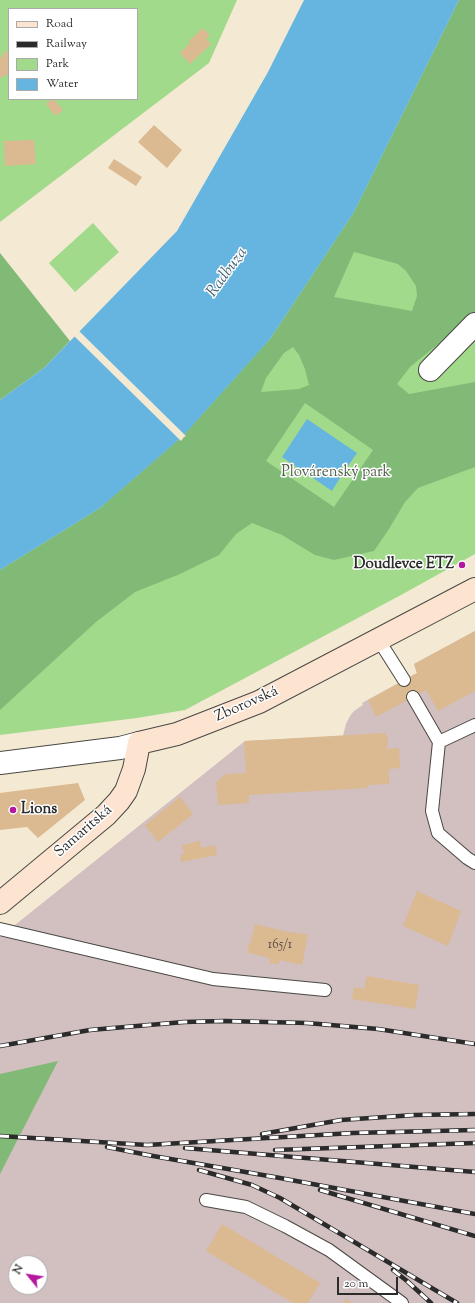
<!DOCTYPE html>
<meta charset="utf-8">
<style>
body{margin:0}
#map{position:relative;width:475px;height:1303px;overflow:hidden;background:#f4e9d3;font-family:"Sorts Mill Goudy",serif}
canvas{display:block}
.legend{position:absolute;left:8px;top:8px;width:130px;height:92px;box-sizing:border-box;background:#fff;border:1px solid #aaa;margin:0;padding:5px 7px;list-style:none;font-size:12px;color:#2b2b2b}
.legend li{display:flex;align-items:center;gap:8px;height:20px}
.legend b{width:20px;border:1px solid #aaa}
.north{position:absolute;left:8px;top:1255px;width:40px;height:40px;box-sizing:border-box;background:#fff;border:1px solid #aaa;border-radius:50%;rotate:300deg;font-size:11px;font-weight:700;line-height:16px;text-align:center;color:#2b2b2b}
.north::after{content:'';display:block;margin:auto;width:14px;height:18px;background:#b5179e;clip-path:polygon(50% 0,100% 100%,50% 72%,0 100%)}
.scale{position:absolute;left:337px;top:1277px;width:61px;height:18px;box-sizing:border-box;border:2px solid #2b2b2b;border-top:0;padding-left:5px;font-size:12px;line-height:14px;white-space:nowrap;color:#2b2b2b;-webkit-text-stroke:3px #fff;paint-order:stroke}
</style>
<div id="map">
<canvas width="475" height="1303"></canvas>
<ul class="legend">
<li><b style="height:5px;background:#fde4d1"></b>Road</li>
<li><b style="height:5px;background:#2b2b2b"></b>Railway</li>
<li><b style="height:11px;background:#a2da8b"></b>Park</li>
<li><b style="height:11px;background:#65b5e0"></b>Water</li>
</ul>
<div class="north">N</div>
<div class="scale">20 m</div>
</div>
<script>
const ctx = document.querySelector('canvas').getContext('2d');
ctx.lineJoin = 'round';
function fillPath(path, color) {
  ctx.fillStyle = color;
  ctx.fill(path, 'evenodd');
}
function poly(rows) {
  const path = new Path2D();
  for (const r of rows) {
    path.moveTo(r[0], r[1]);
    for (let i = 2; i < r.length; i += 2) path.lineTo(r[i], r[i + 1]);
  }
  return path;
}
function trace(path, color, width, dash) {
  ctx.strokeStyle = color;
  ctx.lineWidth = width;
  ctx.lineCap = dash ? 'butt' : 'round';
  ctx.setLineDash(dash || []);
  ctx.stroke(path);
}
function label(font, color, halo, rows, align = 'center') {
  ctx.font = font + ' "Sorts Mill Goudy",serif';
  ctx.lineWidth = 3;
  ctx.setLineDash([]);
  ctx.textBaseline = 'middle';
  ctx.strokeStyle = halo;
  ctx.fillStyle = color;
  for (const [text, x, y, turn = 0] of rows) {
    ctx.save();
    ctx.translate(x, y);
    ctx.rotate((+turn || 0) * Math.PI / 180);
    ctx.textAlign = isNaN(turn) ? turn : align;
    if (halo) ctx.strokeText(text, 0, 0);
    ctx.fillText(text, 0, 0);
    ctx.restore();
  }
}
const industrial = poly([
 [475,631,475,1303,0,1303,0,937,245,741,343,736,346,724,350,716,354,711,363,705,362,703,417,673,414,664],
 [16,1263,40,1263,40,1287,16,1287]
]);
const green = poly([
 [0,0,237,0,209,63,0,222],
 [9,9,137,9,137,99,9,99],
 [459,0,475,0,475,554,401,595,185,710,137,718,0,735,0,570,100,508,270,339,354,212],
 [93,223,119,252,75,292,49,263]
]);
const forest = poly([
 [459,0,475,0,475,314,410,367,397,384,409,394,475,382,475,467,418,488,405,502,389,529,374,551,334,560,315,555,282,535,252,523,236,534,219,555,180,574,135,592,96,622,0,710,0,570,100,508,183,436,270,339,354,212],
 [354,252,398,264,406,271,416,286,417,296,412,311,334,297],
 [293,347,299,355,305,369,309,385,299,389,261,392,266,378,284,353],
 [305,403,373,450,334,507,266,461],
 [0,253,70,341,44,368,0,400],
 [58,1061,0,1174,0,1074]
]);
const water = poly([
 [304,0,459,0,354,212,270,339,183,436,100,508,0,570,0,400,44,368,177,231,268,72],
 [307,419,357,453,348,466,344,463,341,467,344,469,342,472,339,470,336,475,340,478,332,491,282,457]
]);
const pier = poly([
 [78,330,186,436,184,437,181,441,73,335]
]);
const building = poly([
 [203,28,210,35,206,39,211,44,190,64,180,53,190,43,189,41],
 [9,50,9,74,0,78,0,58,3,56,2,54],
 [52,99,54,99,63,110,55,116,46,104],
 [154,125,182,150,167,168,138,142],
 [34,140,36,164,5,166,4,141],
 [114,159,142,177,136,186,108,168],
 [475,631,475,691,438,711,426,690,376,717,368,700,417,673,414,664],
 [385,733,388,738,387,749,399,748,400,768,389,769,389,784,368,785,367,788,249,795,249,803,218,805,216,782,226,774,246,773,244,743,245,741],
 [78,783,85,800,38,838,27,827,0,830,0,793],
 [180,797,193,814,158,842,145,825],
 [200,841,201,848,215,845,217,855,181,862,180,855,184,854,182,845],
 [417,891,461,911,448,946,403,926],
 [255,924,292,933,293,932,308,935,302,965,280,960,278,964,269,963,270,958,248,953,249,948,247,947,248,944,250,945],
 [367,976,419,985,415,1009,352,999,354,987,364,989],
 [222,1224,320,1283,308,1303,293,1303,206,1251],
 [346,1299,353,1303,343,1303]
]);
const service = poly([
 [378,639,404,680],
 [413,697,439,742,475,725],
 [439,742,432,811,438,833,467,858,475,863],
 [0,929,213,979,325,990],
 [206,1200,246,1207,285,1226,329,1250,402,1303]
]);
const minor = poly([
 [430,370,475,324]
]);
const tertiary = poly([
 [0,763,120,748,139,743]
]);
const secondary = poly([
 [0,903,106,815,119,801,126,791,134,769,139,743,177,734,259,702,475,589]
]);
const rail = poly([
 [0,1046,90,1030,184,1022,225,1021,307,1023,378,1029,475,1044],
 [262,1134,341,1120,415,1115,475,1114],
 [0,1136,147,1145,353,1133,475,1130],
 [107,1147,153,1156,280,1178,475,1214],
 [185,1148,475,1172],
 [275,1150,475,1143],
 [199,1170,252,1185,280,1198,457,1303],
 [320,1190,475,1236],
 [393,1270,407,1281,431,1303]
]);
const markers = [
 [462,565,4,"#b5179e"],
 [13,810,4,"#b5179e"]
];
const numberNames = [
 ["165/1",280,946]
];
const parkNames = [
 ["Plovárenský park",336,473]
];
const poiNames = [
 ["Doudlevce ETZ",454,565],
 ["Lions",21,810,"left"]
];
const streetNames = [
 ["Zborovská",247,705,-24],
 ["Samaritská",84,832,-41]
];
const waterNames = [
 ["Radbuza",228,273,-54]
];
fillPath(industrial, '#d2bfbf');
fillPath(green, '#a2da8b');
fillPath(forest, '#81ba77');
fillPath(water, '#65b5e0');
fillPath(pier, '#f4e9d3');
fillPath(building, '#dbb991');
trace(service, '#494844', 14);
trace(minor, '#494844', 24);
trace(tertiary, '#494844', 24);
trace(secondary, '#494844', 24);
trace(service, '#fff', 12);
trace(minor, '#fff', 22);
trace(tertiary, '#fff', 22);
trace(secondary, '#fde4d1', 22);
trace(rail, '#2b2b2b', 4.5);
trace(rail, '#fff', 3, [9]);
for (const [x, y, r, color] of markers) {
  const dot = new Path2D();
  dot.arc(x, y, r, 0, 2 * Math.PI);
  ctx.fillStyle = color;
  ctx.fill(dot);
  trace(dot, '#fff', 1.5);
}
label('13px', '#574e44', null, numberNames);
label('15px', '#4f6048', '#fff', parkNames);
label('bold 15px', '#2b2b2b', '#fff', poiNames, 'right');
label('15px', '#2b2b2b', '#fff', streetNames);
label('italic 16px', '#426273', '#fff', waterNames);
</script>
